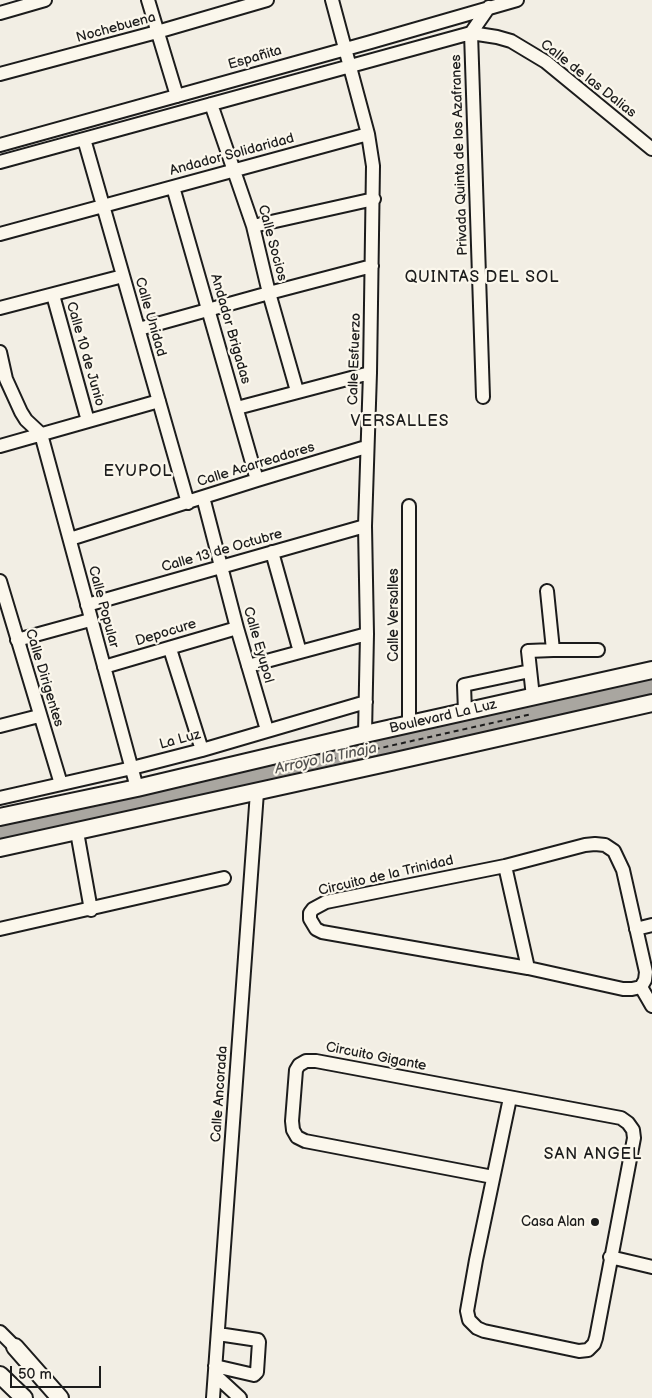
<!DOCTYPE html>
<meta charset="utf-8">
<style>
body{margin:0}
#map{position:relative;width:652px;height:1398px;overflow:hidden;background:#f2eee4;font-family:"Balsamiq Sans",sans-serif}
canvas{display:block}
.scale{position:absolute;left:10px;top:1366px;width:91px;height:22px;box-sizing:border-box;border:2px solid #1c1c1c;border-top:0;padding-left:6px;font-size:15px;line-height:18px;white-space:nowrap;color:#1c1c1c;-webkit-text-stroke:4px #fbf7ec;paint-order:stroke}
</style>
<div id="map">
<canvas width="652" height="1398"></canvas>
<div class="scale">50 m</div>
</div>
<script>
const ctx = document.querySelector('canvas').getContext('2d');
ctx.lineJoin = 'round';
function poly(rows) {
  const path = new Path2D();
  for (const r of rows) {
    path.moveTo(r[0], r[1]);
    for (let i = 2; i < r.length; i += 2) path.lineTo(r[i], r[i + 1]);
  }
  return path;
}
function trace(path, color, width, dash) {
  ctx.strokeStyle = color;
  ctx.lineWidth = width;
  ctx.lineCap = dash ? 'butt' : 'round';
  ctx.setLineDash(dash || []);
  ctx.stroke(path);
}
function label(font, color, halo, rows, align = 'center') {
  ctx.font = font + ' "Balsamiq Sans",sans-serif';
  ctx.lineWidth = 4.5;
  ctx.setLineDash([]);
  ctx.textBaseline = 'middle';
  ctx.strokeStyle = halo;
  ctx.fillStyle = color;
  for (const [text, x, y, turn = 0] of rows) {
    ctx.save();
    ctx.translate(x, y);
    ctx.rotate((+turn || 0) * Math.PI / 180);
    ctx.textAlign = isNaN(turn) ? turn : align;
    if (halo) ctx.strokeText(text, 0, 0);
    ctx.fillText(text, 0, 0);
    ctx.restore();
  }
}
const river = poly([
 [0,832,652,687]
]);
const path = poly([
 [278,771,532,714]
]);
const minor = poly([
 [148,0,177,96],
 [332,0,368,134,373,166,370,373,365,526,367,634,365,734],
 [0,13,45,0],
 [0,74,157,32,267,0],
 [211,104,253,226,269,293,297,391],
 [84,139,188,503],
 [0,145,371,42,517,0],
 [0,162,471,33,497,37,511,41,546,62,652,149],
 [173,187,257,480],
 [253,226,374,199],
 [0,234,368,134],
 [53,295,88,421],
 [0,308,123,276],
 [139,329,269,293,372,266],
 [0,352,6,379,21,412,26,420,41,434,137,788],
 [483,397,471,33,489,7],
 [237,408,370,373],
 [0,446,159,401],
 [203,497,237,628,267,730],
 [409,506,409,724],
 [70,539,257,480,366,447],
 [272,552,300,652],
 [0,581,61,784],
 [547,591,553,650,598,650],
 [87,605,365,526],
 [17,640,90,620],
 [170,649,202,750],
 [248,666,367,634],
 [104,667,237,628],
 [533,697,528,651,553,650],
 [465,712,464,685,530,671],
 [0,726,39,716],
 [0,798,132,768,202,750,366,702],
 [77,832,91,910],
 [595,844,605,845,614,851,623,870,646,972,645,980,641,987,632,989,623,989,528,968,322,932,316,929,310,919,310,913,313,909,326,902,505,866,585,845,595,844],
 [505,866,528,968],
 [0,929,224,878],
 [636,929,652,925],
 [641,987,652,1006],
 [493,1177,305,1141,297,1137,293,1130,292,1121,296,1070,299,1065,306,1061,316,1061,621,1118,628,1123,633,1130,634,1138,596,1338,594,1344,588,1350,579,1351,484,1331,477,1328,469,1320,467,1311,476,1260,510,1098],
 [610,1257,652,1267],
 [0,1332,21,1353],
 [215,1366,254,1375,257,1372,259,1342,258,1340,218,1334],
 [215,1375,240,1398],
 [213,1398,257,792]
]);
const major = poly([
 [0,817,137,788,365,734,652,670],
 [0,848,391,762,652,703],
 [15,1347,60,1398],
 [0,1375,24,1398]
]);
const markers = [
 [595,1222,5,"#1c1c1c"]
];
const streetNames = [
 ["Nochebuena",116,28,-15],
 ["Españita",255,58,-16],
 ["Calle de las Dalias",588,79,38],
 ["Andador Solidaridad",232,155,-15],
 ["Privada Quinta de los Azafranes",460,155,-92],
 ["Calle Socios",272,243,75],
 ["Calle Unidad",150,317,74],
 ["Andador Brigadas",230,329,74],
 ["Calle 10 de Junio",85,354,74],
 ["Calle Esfuerzo",355,359,-88],
 ["Calle Acarreadores",256,465,-17],
 ["Calle 13 de Octubre",222,551,-16],
 ["Calle Popular",103,607,75],
 ["Calle Versalles",394,615,-90],
 ["Depocure",166,633,-17],
 ["Calle Eyupol",258,645,74],
 ["Calle Dirigentes",44,678,73],
 ["Boulevard La Luz",443,717,-13],
 ["La Luz",180,740,-15],
 ["Circuito de la Trinidad",386,876,-13],
 ["Circuito Gigante",376,1057,11],
 ["Calle Ancorada",220,1094,-86]
];
const poiNames = [
 ["Casa Alan",585,1222]
];
const waterNames = [
 ["Arroyo la Tinaja",326,759,-12]
];
const quarterNames = [
 ["QUINTAS DEL SOL",482,278],
 ["VERSALLES",400,422],
 ["EYUPOL",138,472],
 ["SAN ANGEL",593,1155]
];
trace(river, '#a9a6a0', 21);
trace(minor, '#1c1c1c', 16);
trace(major, '#1c1c1c', 20);
trace(path, '#1c1c1c', 2, [5, 4]);
trace(minor, '#fbf7ec', 12);
trace(major, '#fbf7ec', 16);
for (const [x, y, r, color] of markers) {
  const dot = new Path2D();
  dot.arc(x, y, r, 0, 2 * Math.PI);
  ctx.fillStyle = color;
  ctx.fill(dot);
  trace(dot, '#fbf7ec', 2);
}
label('14px', '#1c1c1c', '#fbf7ec', streetNames);
label('14px', '#1c1c1c', '#fbf7ec', poiNames, 'right');
label('italic 15px', '#545351', '#fbf7ec', waterNames);
ctx.letterSpacing = '1px';
label('16px', '#1c1c1c', '#fbf7ec', quarterNames);
ctx.letterSpacing = '0px';
</script>
